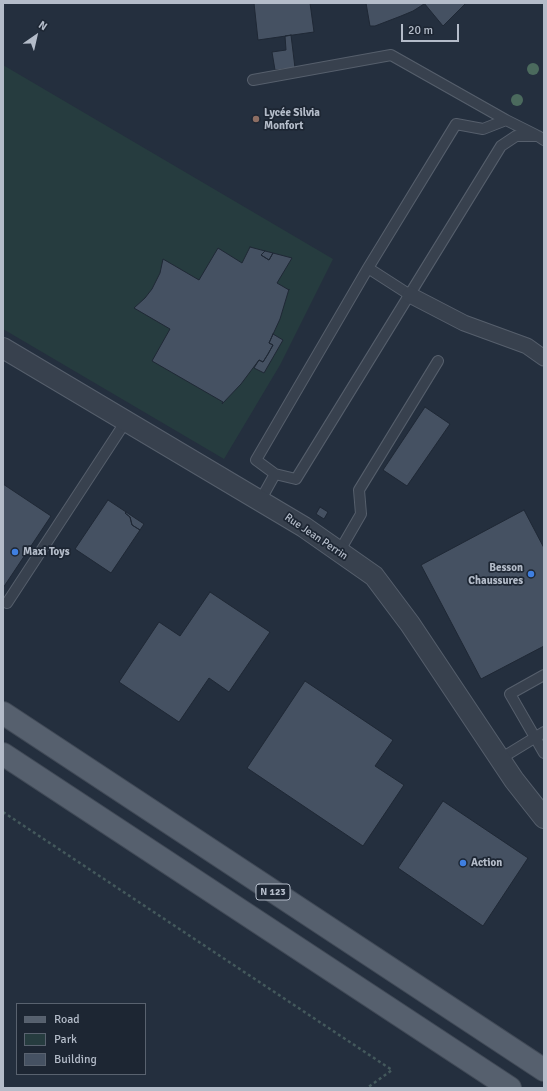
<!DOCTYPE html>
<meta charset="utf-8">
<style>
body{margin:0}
#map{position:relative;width:547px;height:1091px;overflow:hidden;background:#242f3e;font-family:Signika,sans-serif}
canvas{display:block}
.frame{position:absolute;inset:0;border:4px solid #b4bcc9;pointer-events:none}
.legend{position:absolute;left:16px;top:1003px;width:130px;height:72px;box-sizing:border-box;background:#1d2633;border:1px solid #59626f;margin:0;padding:5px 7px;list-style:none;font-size:12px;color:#b4bcc9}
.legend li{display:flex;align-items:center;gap:8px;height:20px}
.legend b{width:20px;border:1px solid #59626f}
.north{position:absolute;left:16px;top:16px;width:40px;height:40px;-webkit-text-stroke:3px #1d2633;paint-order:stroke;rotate:34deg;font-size:11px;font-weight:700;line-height:16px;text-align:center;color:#b4bcc9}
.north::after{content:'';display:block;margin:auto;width:14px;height:18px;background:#b4bcc9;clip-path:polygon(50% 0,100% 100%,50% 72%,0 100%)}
.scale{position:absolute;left:401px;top:24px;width:58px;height:18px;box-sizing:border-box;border:2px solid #b4bcc9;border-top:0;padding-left:5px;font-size:12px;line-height:14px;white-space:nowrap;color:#b4bcc9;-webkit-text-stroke:3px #1d2633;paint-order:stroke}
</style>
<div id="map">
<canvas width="547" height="1091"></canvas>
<div class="frame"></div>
<ul class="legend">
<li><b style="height:5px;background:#56606e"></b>Road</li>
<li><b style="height:11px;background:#263c3f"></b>Park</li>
<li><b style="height:11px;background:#455162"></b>Building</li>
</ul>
<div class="north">N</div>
<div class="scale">20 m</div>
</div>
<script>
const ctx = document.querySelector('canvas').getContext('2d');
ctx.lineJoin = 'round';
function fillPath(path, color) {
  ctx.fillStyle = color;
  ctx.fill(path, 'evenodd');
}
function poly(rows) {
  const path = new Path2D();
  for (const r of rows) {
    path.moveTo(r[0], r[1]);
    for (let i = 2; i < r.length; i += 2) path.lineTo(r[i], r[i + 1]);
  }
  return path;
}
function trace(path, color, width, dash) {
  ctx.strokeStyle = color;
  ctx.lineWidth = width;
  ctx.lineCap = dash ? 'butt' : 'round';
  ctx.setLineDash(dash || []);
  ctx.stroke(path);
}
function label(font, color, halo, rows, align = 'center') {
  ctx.font = font + ' Signika,sans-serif';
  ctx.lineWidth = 3.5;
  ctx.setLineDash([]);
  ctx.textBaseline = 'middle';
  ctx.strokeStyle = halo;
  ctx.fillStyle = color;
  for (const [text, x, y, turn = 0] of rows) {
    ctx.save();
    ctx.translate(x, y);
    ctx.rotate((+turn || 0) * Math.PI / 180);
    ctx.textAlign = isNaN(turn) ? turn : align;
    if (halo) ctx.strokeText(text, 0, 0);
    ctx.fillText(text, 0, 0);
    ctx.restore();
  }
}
const green = poly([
 [3,65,333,259,280,365,224,459,3,329]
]);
const building = poly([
 [254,3,310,3,314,32,258,40,254,3],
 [366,3,423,3,424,4,413,11,401,16,375,26,370,26,366,3],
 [424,3,466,3,443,26,424,3],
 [291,35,295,68,275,70,272,52,286,50,285,36,291,35],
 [250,247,265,251,261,255,269,260,273,253,292,258,277,283,289,290,289,289,280,319,269,343,273,345,268,354,263,362,259,360,241,384,222,404,223,402,152,361,170,329,134,308,145,298,152,289,160,273,163,259,199,280,218,248,242,263,250,247],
 [265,251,273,253,269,260,261,255,265,251],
 [273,334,283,340,264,373,254,368,259,360,263,362,268,354,273,345,269,343,273,334],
 [425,407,450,424,407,486,383,470,425,407],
 [3,484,51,516,3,588,3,484],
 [108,500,126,512,125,513,130,517,132,525,140,530,111,573,75,549,108,500],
 [320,507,328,512,324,519,316,514,320,507],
 [524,510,544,548,544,646,481,679,421,565,524,510],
 [126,512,144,524,140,530,132,525,130,517,125,513,126,512],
 [210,592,270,632,229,692,209,678,179,722,119,682,159,622,180,636,210,592],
 [305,681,393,740,375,766,404,785,363,846,247,768,305,681],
 [443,801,528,858,483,926,398,868,443,801]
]);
const path = poly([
 [3,812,392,1070,367,1088]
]);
const service = poly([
 [253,80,391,55,506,120,536,135],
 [368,268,410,295],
 [275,474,256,460,368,268,456,124,483,129,506,120],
 [260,501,275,474,296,479,501,146,516,136,538,136,544,140],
 [339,552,361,514,359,490,438,361],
 [7,603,126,421],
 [544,675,510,694,544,753],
 [500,759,544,732]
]);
const pedestrian = poly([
 [410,295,464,323,527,346,544,358]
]);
const minor = poly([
 [3,348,304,527,374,576,410,624,514,780,544,818]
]);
const primary = poly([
 [3,713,544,1070],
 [3,754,510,1088]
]);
const trees = [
 [533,69],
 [517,100]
];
const markers = [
 [256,119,4,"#8d6e63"],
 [15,552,4,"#3f7fe0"],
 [531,574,4,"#3f7fe0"],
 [463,863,4,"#3f7fe0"]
];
const shields = [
 [273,892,34]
];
const shieldNames = [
 ["N 123",273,892]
];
const poiNames = [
 ["Lycée Silvia",264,113],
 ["Monfort",264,126],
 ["Maxi Toys",23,552],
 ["Besson",523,568,"right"],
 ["Chaussures",523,581,"right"],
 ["Action",471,863]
];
const streetNames = [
 ["Rue Jean Perrin",316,537,34]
];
fillPath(green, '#263c3f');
fillPath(building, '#455162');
trace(building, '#1f2835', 1);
trace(service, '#565f6c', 12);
trace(pedestrian, '#565f6c', 17);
trace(minor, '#565f6c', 22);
trace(primary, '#414a57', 24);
trace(path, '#44595c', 2.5, [3, 3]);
trace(service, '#38414e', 10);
trace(pedestrian, '#38414e', 15);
trace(minor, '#38414e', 20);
trace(primary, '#56606e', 22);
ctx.fillStyle = '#4b6a5d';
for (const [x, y] of trees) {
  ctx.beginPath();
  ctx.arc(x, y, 6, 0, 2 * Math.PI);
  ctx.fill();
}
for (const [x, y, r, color] of markers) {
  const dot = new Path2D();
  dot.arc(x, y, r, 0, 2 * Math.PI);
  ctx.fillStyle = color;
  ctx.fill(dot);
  trace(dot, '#1d2633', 1.5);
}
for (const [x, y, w] of shields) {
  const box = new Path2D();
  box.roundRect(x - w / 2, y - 8, w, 16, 3);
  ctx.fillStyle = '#1d2633';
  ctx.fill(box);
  trace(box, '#b4bcc9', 1);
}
label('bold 10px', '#b4bcc9', null, shieldNames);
label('bold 11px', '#b4bcc9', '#1d2633', poiNames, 'left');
label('11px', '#b4bcc9', '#1d2633', streetNames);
</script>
